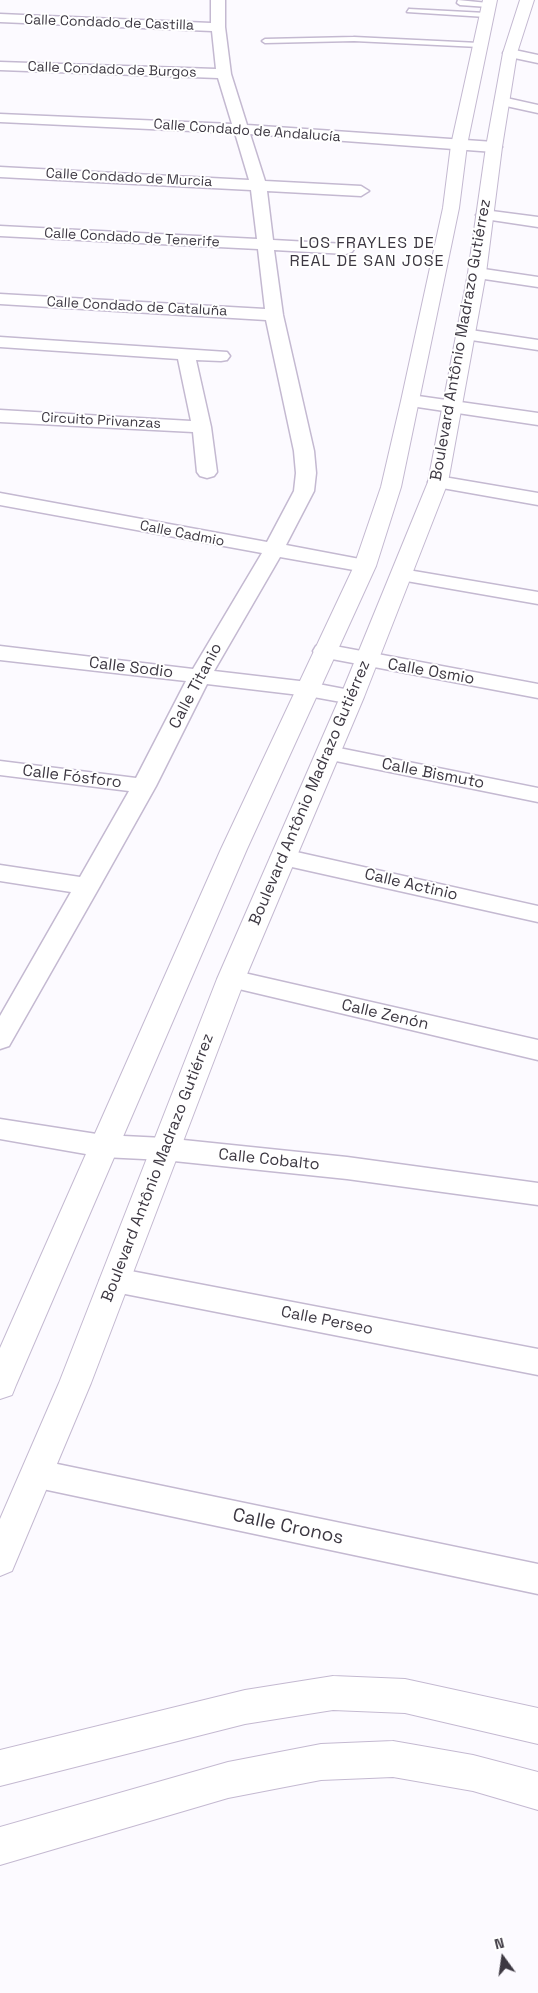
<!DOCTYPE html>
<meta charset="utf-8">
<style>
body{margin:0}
#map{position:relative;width:538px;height:1993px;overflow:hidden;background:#fcfaff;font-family:"Space Grotesk",sans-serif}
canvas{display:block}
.north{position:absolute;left:478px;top:1933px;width:50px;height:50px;-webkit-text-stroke:4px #fff;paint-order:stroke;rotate:346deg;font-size:14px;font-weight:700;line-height:20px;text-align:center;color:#3d3842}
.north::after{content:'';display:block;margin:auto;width:18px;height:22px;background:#3d3842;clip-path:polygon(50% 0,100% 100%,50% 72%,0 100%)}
</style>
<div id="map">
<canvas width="538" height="1993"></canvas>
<div class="north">N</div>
</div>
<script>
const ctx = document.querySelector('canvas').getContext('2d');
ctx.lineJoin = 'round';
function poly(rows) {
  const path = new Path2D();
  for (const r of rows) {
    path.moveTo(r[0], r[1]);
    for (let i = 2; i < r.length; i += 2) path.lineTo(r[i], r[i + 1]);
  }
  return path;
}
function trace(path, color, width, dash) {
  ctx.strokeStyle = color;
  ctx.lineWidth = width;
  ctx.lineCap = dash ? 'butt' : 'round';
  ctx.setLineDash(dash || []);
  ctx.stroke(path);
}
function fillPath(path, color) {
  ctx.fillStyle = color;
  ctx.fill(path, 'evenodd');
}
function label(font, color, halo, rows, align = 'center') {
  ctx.font = font + ' "Space Grotesk",sans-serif';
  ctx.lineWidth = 4;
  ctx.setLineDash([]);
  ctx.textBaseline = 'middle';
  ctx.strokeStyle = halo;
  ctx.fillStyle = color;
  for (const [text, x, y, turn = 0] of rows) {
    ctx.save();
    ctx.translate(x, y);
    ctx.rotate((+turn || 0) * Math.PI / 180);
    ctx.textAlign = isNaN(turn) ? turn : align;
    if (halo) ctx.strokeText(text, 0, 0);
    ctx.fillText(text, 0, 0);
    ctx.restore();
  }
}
const service = poly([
 [458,0,488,3,491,5,488,7,460,5,457,3,458,0],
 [409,9,486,13,489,15,486,17,407,12,409,9],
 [354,37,479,43,482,45,479,47,354,41,265,43,262,41,265,39,354,37]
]);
const minor = poly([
 [211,0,225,0,225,27,231,74,247,125,494,142,502,147,494,152,250,134,265,181,361,186,369,191,361,196,267,191,273,240,346,244,352,246,354,249,352,252,346,254,274,250,283,315,314,451,316,473,314,491,286,545,365,560,372,562,375,566,372,570,365,572,280,557,214,671,308,682,360,692,363,697,360,702,352,704,308,696,207,684,156,786,100,886,9,1046,0,1049,0,1016,71,892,0,881,0,865,80,877,129,791,0,775,0,761,136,778,186,681,0,660,0,646,193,669,262,553,0,505,0,493,267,542,294,491,296,473,294,451,266,320,0,304,0,294,265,309,258,249,0,236,0,226,257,239,251,190,0,177,0,167,249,180,235,133,0,122,0,114,232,124,218,78,0,70,0,62,216,69,212,31,0,22,0,14,211,23,211,0],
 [510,49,538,55,538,63,505,56,503,53,505,50,510,49],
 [502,97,538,105,538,113,497,104,495,101,497,98,502,97],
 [484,210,538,217,538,227,478,218,476,215,484,210],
 [477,268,538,277,538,287,471,277,469,273,471,269,477,268],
 [464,329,538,340,538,350,458,338,455,334,458,330,464,329],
 [0,337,227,352,230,356,227,360,221,361,196,360,211,427,217,472,214,476,207,478,200,476,197,472,193,432,0,422,0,410,191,421,178,359,0,347,0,337],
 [411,395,538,413,538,425,404,405,402,401,404,397,411,395],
 [438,476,538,493,538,505,431,486,428,482,431,478,438,476],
 [402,569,538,592,538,604,395,579,392,575,395,571,402,569],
 [324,644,538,684,538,698,316,656,313,651,316,646,324,644],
 [329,746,538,788,538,802,321,758,317,753,321,748,329,746],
 [283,849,538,906,538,922,274,863,271,857,274,851,283,849],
 [231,970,538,1040,538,1060,222,985,218,979,222,973,231,970],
 [0,1119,103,1135,164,1138,347,1157,538,1183,538,1205,347,1179,164,1160,103,1157,0,1139,0,1119],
 [115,1268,538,1349,538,1375,115,1292,104,1288,100,1280,104,1272,115,1268],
 [38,1460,538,1564,538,1594,38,1488,27,1484,22,1474,27,1464,38,1460]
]);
const tertiary = poly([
 [483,0,497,0,467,145,459,208,401,487,376,566,247,849,16,1385,12,1395,0,1399,0,1348,221,849,354,566,381,487,401,401,443,208,451,145,483,0],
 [520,0,534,0,517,53,502,147,486,273,448,482,364,697,245,979,91,1383,12,1571,0,1576,0,1519,59,1383,217,979,340,697,428,482,468,273,486,147,503,53,520,0],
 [333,1676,405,1679,538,1708,538,1744,405,1713,333,1710,245,1724,0,1786,0,1750,245,1690,333,1676],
 [393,1741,473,1755,538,1772,538,1810,473,1791,393,1777,321,1780,228,1798,0,1865,0,1827,228,1762,321,1744,393,1741]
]);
const farStreetnames = [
 ["Calle Condado de Castilla",109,23,2],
 ["Calle Condado de Burgos",112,70,2],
 ["Calle Condado de Andalucía",247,131,4],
 ["Calle Condado de Murcia",129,178,3],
 ["Calle Condado de Tenerife",132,238,3],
 ["Calle Condado de Cataluña",137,307,3],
 ["Circuito Privanzas",101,421,3],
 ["Calle Cadmio",182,534,11]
];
const farQuarternames = [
 ["LOS FRAYLES DE",367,244],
 ["REAL DE SAN JOSE",367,262]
];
const streetNames = [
 ["Boulevard Antônio Madrazo Gutiérrez",461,340,-80],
 ["Calle Sodio",131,668,7],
 ["Calle Osmio",431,672,10],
 ["Calle Titanio",196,686,-62],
 ["Calle Bismuto",433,774,11],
 ["Calle Fósforo",72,777,7],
 ["Boulevard Antônio Madrazo Gutiérrez",310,793,-67],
 ["Calle Actinio",411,885,13],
 ["Calle Zenón",385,1015,13],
 ["Calle Cobalto",269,1160,6],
 ["Boulevard Antônio Madrazo Gutiérrez",158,1168,-69],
 ["Calle Perseo",327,1321,11]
];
const nearStreetnames = [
 ["Calle Cronos",288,1527,12]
];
trace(service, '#c4b9d1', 3);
trace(minor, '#c4b9d1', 3);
trace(tertiary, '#c4b9d1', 2);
fillPath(service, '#fff');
fillPath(minor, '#fff');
fillPath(tertiary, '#fff');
label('14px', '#3d3842', '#fff', farStreetnames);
ctx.letterSpacing = '1px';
label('16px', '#3d3842', '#fff', farQuarternames);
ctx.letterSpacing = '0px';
label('16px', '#3d3842', '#fff', streetNames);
label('19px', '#3d3842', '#fff', nearStreetnames);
</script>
